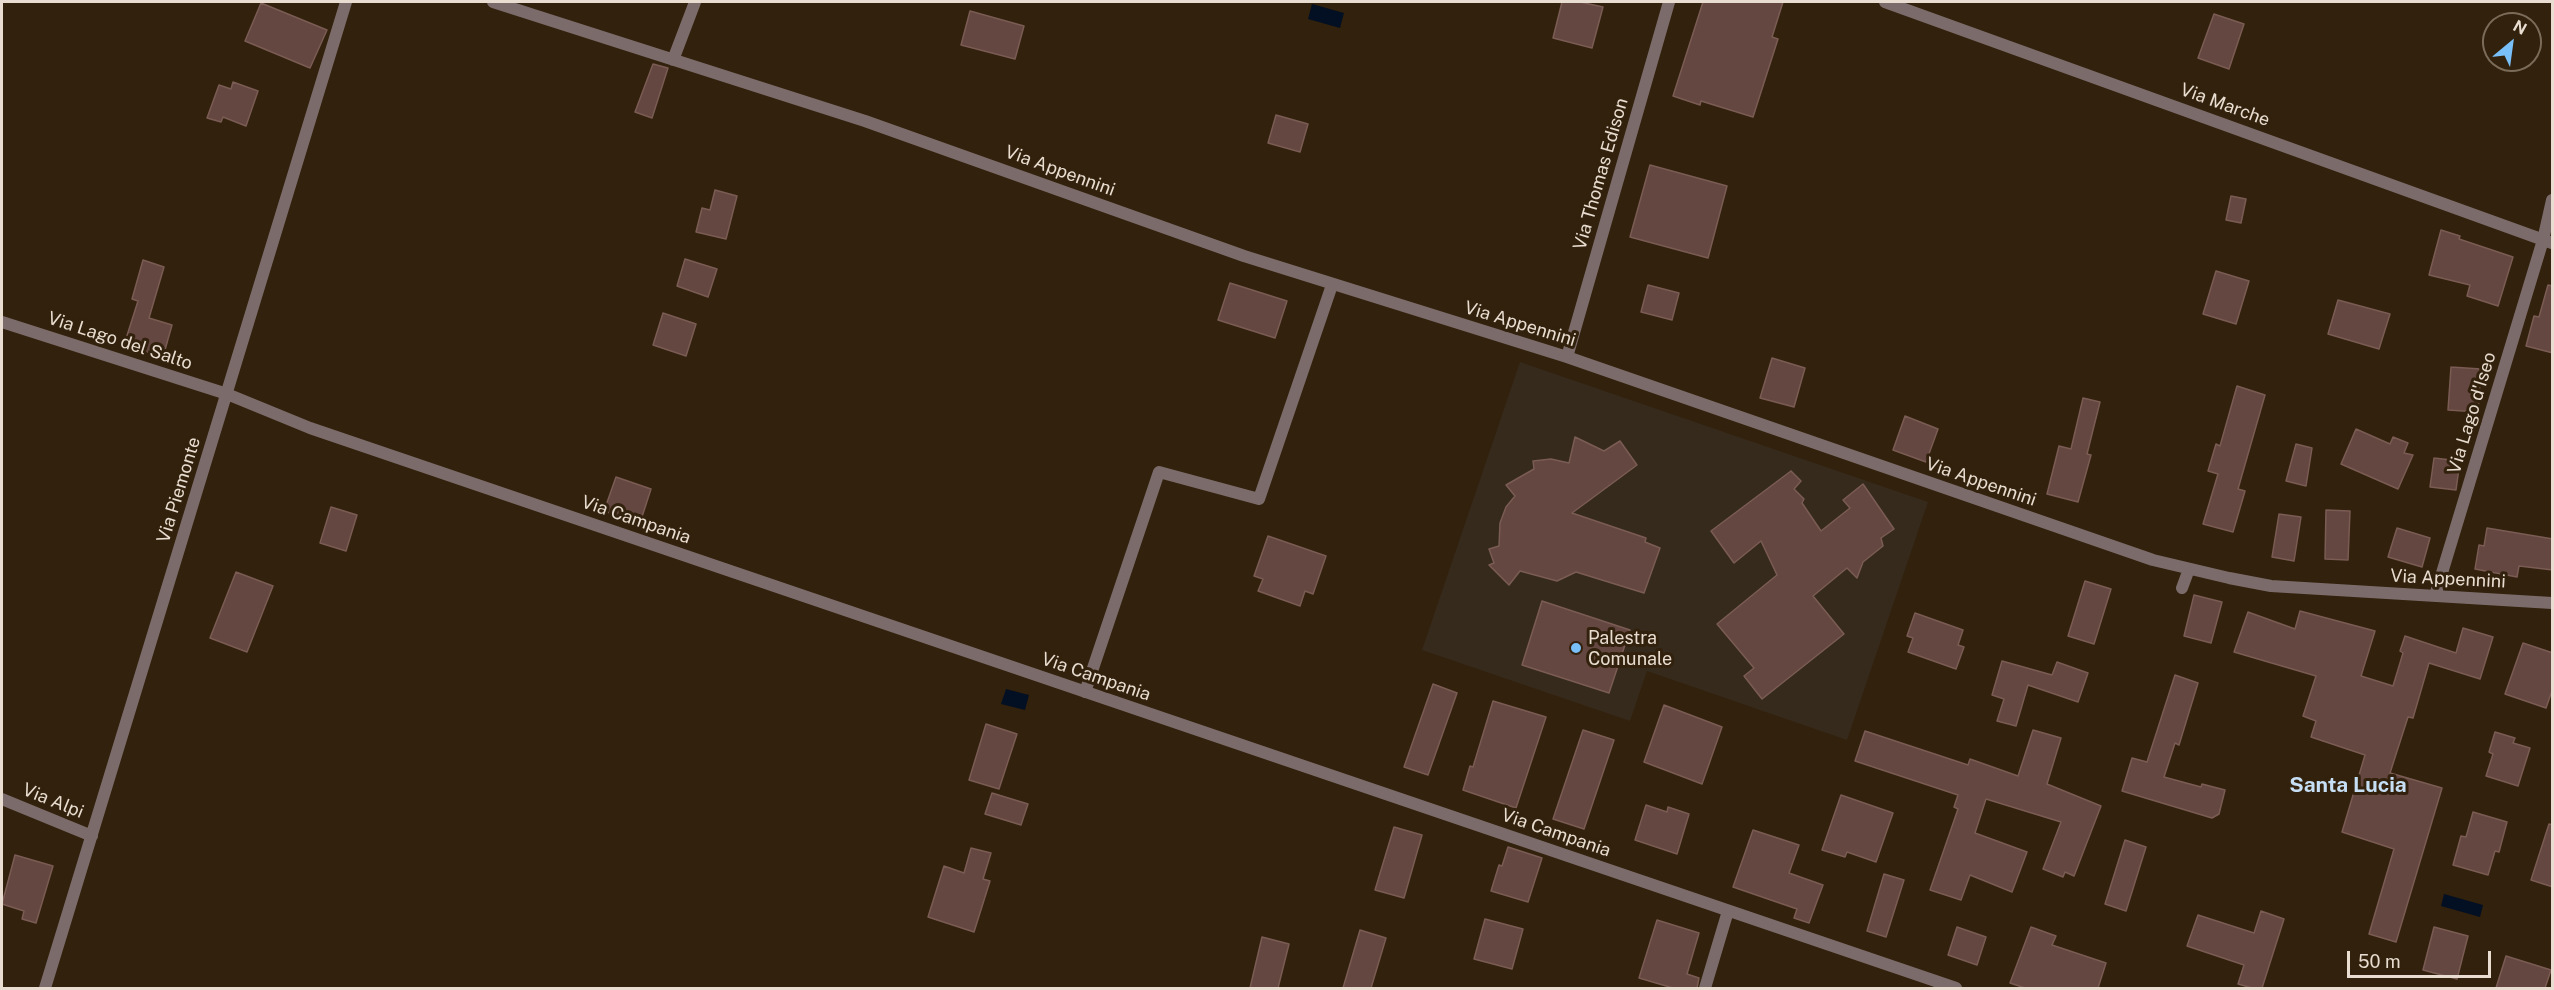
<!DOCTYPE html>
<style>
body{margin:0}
#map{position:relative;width:2554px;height:990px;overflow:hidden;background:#32210c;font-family:"Public Sans",sans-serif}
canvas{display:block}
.frame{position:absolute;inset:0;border:3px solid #e8ddd0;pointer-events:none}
.north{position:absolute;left:2482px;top:12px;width:60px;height:60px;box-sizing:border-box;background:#32210c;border:2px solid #7b6c5a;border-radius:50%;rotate:29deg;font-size:16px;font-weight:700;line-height:24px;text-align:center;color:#e8ddd0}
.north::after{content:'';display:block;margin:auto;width:21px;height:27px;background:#79bff8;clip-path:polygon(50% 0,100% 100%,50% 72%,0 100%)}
.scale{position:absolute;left:2347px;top:951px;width:144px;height:27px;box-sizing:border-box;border:3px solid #e8ddd0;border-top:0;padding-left:8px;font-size:18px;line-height:21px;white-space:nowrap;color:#e8ddd0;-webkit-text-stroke:4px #32210c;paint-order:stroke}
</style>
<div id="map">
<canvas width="2554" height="990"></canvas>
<div class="frame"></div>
<div class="north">N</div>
<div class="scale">50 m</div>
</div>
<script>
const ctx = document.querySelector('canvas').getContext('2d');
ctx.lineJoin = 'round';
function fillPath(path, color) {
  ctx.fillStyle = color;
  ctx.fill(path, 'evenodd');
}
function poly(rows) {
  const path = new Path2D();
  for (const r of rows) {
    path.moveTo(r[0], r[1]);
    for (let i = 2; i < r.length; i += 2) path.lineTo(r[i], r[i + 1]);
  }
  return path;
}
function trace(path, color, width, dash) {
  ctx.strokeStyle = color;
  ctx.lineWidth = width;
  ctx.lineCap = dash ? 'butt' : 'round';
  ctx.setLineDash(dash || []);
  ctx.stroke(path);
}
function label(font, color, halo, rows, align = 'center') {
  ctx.font = font + ' "Public Sans",sans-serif';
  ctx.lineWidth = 6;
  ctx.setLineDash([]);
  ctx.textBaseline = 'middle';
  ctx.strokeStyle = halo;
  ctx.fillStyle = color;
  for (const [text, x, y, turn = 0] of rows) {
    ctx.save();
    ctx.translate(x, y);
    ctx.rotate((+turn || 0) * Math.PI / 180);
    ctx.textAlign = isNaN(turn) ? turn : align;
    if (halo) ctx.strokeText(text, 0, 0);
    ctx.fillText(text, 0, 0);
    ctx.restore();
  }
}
const education = poly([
 [1520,362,1928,502,1847,740,1647,671,1630,721,1422,650]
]);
const water = poly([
 [1312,4,1344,13,1340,28,1308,19],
 [1006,689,1029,695,1025,710,1001,704],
 [2444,894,2483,905,2480,917,2441,906]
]);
const building = poly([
 [1562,2,1580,2,1603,7,1592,48,1553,38,1562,2],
 [1703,2,1783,2,1772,37,1778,39,1753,117,1701,101,1700,105,1673,96,1703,2],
 [261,3,327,30,310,68,245,41,261,3],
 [970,11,1024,26,1015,59,961,45,970,11],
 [2214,14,2244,24,2229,69,2198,58,2214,14],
 [653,64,668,68,652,118,635,112,653,64],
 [233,82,258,91,246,126,223,117,221,122,207,118,219,85,231,89,233,82],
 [1276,115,1308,124,1300,152,1268,143,1276,115],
 [1650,165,1727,186,1708,258,1630,237,1650,165],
 [715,190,737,196,726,239,696,232,702,208,710,210,715,190],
 [2231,196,2246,199,2241,223,2226,220,2231,196],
 [2441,230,2460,236,2459,239,2513,257,2498,306,2467,296,2470,285,2429,275,2441,230],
 [685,259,717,269,708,297,677,286,685,259],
 [143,260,164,267,149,318,172,325,163,357,124,345,138,301,132,299,143,260],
 [2216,271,2249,281,2236,324,2203,314,2216,271],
 [1230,283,1287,301,1275,338,1218,320,1230,283],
 [1648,285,1679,293,1672,320,1641,312,1648,285],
 [2548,285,2553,286,2553,353,2526,346,2534,316,2539,317,2548,285],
 [2338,300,2390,314,2379,349,2328,334,2338,300],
 [663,313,696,324,686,356,653,345,663,313],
 [1772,358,1805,368,1794,407,1760,398,1772,358],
 [2451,367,2481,369,2478,412,2448,410,2451,367],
 [2237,386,2265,395,2238,489,2245,491,2233,532,2203,524,2218,474,2208,471,2216,444,2220,446,2237,386],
 [2083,398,2100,402,2087,454,2091,455,2078,502,2047,494,2059,446,2071,449,2083,398],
 [1905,416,1938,429,1926,462,1893,450,1905,416],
 [2356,429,2390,444,2393,437,2408,443,2404,453,2413,455,2398,489,2341,464,2356,429],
 [1575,437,1604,451,1620,441,1637,465,1572,513,1646,538,1645,542,1660,548,1644,593,1576,572,1557,581,1520,571,1509,585,1489,565,1494,563,1489,549,1499,546,1500,523,1506,507,1515,496,1506,485,1534,469,1533,461,1551,459,1569,463,1575,437],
 [2296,444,2312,448,2306,486,2286,481,2296,444],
 [2434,458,2460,461,2456,490,2430,487,2434,458],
 [1791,471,1801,481,1794,489,1804,499,1802,503,1821,531,1850,508,1843,500,1863,484,1894,529,1881,538,1883,546,1863,562,1857,578,1847,568,1813,596,1844,634,1762,699,1744,676,1754,668,1717,624,1777,575,1761,541,1734,563,1711,531,1791,471],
 [616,477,651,489,640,523,604,511,616,477],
 [331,507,357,515,346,551,320,543,331,507],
 [2326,510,2350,511,2348,560,2325,559,2326,510],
 [2279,514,2301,517,2294,561,2272,557,2279,514],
 [2397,528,2430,538,2422,567,2388,557,2397,528],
 [2487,528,2553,539,2553,570,2519,566,2517,577,2475,569,2479,545,2484,546,2487,528],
 [1268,536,1326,556,1313,594,1305,591,1300,606,1258,591,1263,579,1254,576,1268,536],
 [236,572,273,586,247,652,210,638,236,572],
 [2085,581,2111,589,2094,644,2068,636,2085,581],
 [2194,595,2222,602,2211,643,2184,636,2194,595],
 [1542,601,1630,630,1609,693,1522,665,1542,601],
 [2300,611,2375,631,2361,676,2393,686,2403,653,2400,651,2405,636,2456,653,2463,628,2493,637,2480,679,2429,663,2413,718,2408,717,2390,773,2442,788,2396,942,2369,934,2394,849,2342,832,2365,755,2311,737,2316,721,2303,716,2316,676,2234,652,2248,612,2295,629,2300,611],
 [1915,613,1963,630,1958,645,1964,647,1956,669,1908,652,1913,638,1907,636,1915,613],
 [2523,643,2553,653,2553,688,2546,708,2505,694,2523,643],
 [2002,661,2052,675,2057,662,2088,673,2078,702,2028,685,2016,726,1997,721,2004,699,1992,695,2002,661],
 [2175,675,2198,683,2179,745,2175,743,2164,777,2201,787,2202,784,2225,790,2219,814,2212,818,2122,791,2132,758,2147,762,2175,675],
 [1433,684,1457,693,1428,775,1404,767,1433,684],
 [1493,701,1546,717,1516,808,1463,790,1470,766,1473,767,1493,701],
 [1664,705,1722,727,1702,784,1644,762,1664,705],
 [986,724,1017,734,999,789,969,780,986,724],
 [1583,730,1614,740,1584,829,1553,819,1583,730],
 [2033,730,2061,738,2047,784,2101,806,2074,876,2065,872,2063,877,2043,869,2061,822,1986,799,1975,833,2027,852,2012,892,1970,875,1961,900,1930,890,1958,809,1954,807,1958,795,1855,761,1865,731,1968,765,1970,759,2018,776,2033,730],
 [2495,732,2515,738,2513,743,2530,748,2518,786,2486,776,2493,754,2489,752,2495,732],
 [992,793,1028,804,1021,825,985,814,992,793],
 [1841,795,1893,813,1876,862,1847,852,1845,857,1822,850,1841,795],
 [1646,805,1667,812,1668,807,1689,814,1677,854,1635,840,1646,805],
 [2473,812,2507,822,2499,852,2495,851,2488,875,2453,865,2461,836,2466,837,2473,812],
 [2549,824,2553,825,2553,887,2531,880,2549,824],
 [1394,827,1422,835,1404,898,1375,890,1394,827],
 [1753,830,1799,845,1789,873,1823,885,1809,923,1794,918,1797,909,1733,887,1753,830],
 [2125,840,2146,847,2126,911,2105,904,2125,840],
 [1508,847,1542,858,1528,902,1491,891,1499,865,1502,866,1508,847],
 [971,848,991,853,983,879,990,881,974,932,928,917,944,866,964,873,971,848],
 [15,855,53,866,36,923,22,919,24,911,2,904,15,855],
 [1884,874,1904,880,1886,937,1867,931,1884,874],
 [2261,911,2284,919,2262,988,2252,988,2238,984,2244,965,2187,946,2198,915,2254,933,2261,911],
 [1485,919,1523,929,1512,969,1474,959,1485,919],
 [1657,920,1699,933,1687,974,1699,978,1697,988,1673,988,1639,978,1657,920],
 [1957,927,1986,937,1977,965,1948,955,1957,927],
 [2031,927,2056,936,2052,945,2106,963,2098,988,2025,988,2010,983,2031,927],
 [2434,927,2468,936,2457,979,2423,970,2434,927],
 [1360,930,1386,938,1371,988,1343,988,1360,930],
 [1262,937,1289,944,1278,988,1250,988,1262,937],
 [2506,956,2551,970,2545,988,2496,988,2506,956]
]);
const street = poly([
 [493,2,865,121,1244,256,1567,357,2153,560,2229,578,2271,586,2552,603],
 [1885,2,2552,243],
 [673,60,695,2],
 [2,322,227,394,310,428,1956,988],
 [1567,357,1669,2],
 [2182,588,2189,569],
 [2435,596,2543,240,2552,200],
 [1085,692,1159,472,1259,499,1332,285],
 [2,799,92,836],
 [45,988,346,2],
 [1705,988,1728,911]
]);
const markers = [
 [1576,648,6,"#79bff8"]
];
const streetNames = [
 ["Via Marche",2225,105,20],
 ["Via Appennini",1060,171,20],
 ["Via Thomas Edison",1601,174,-74],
 ["Via Appennini",1520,324,17],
 ["Via Lago del Salto",120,341,18],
 ["Via Lago d'Iseo",2472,413,-73],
 ["Via Appennini",1981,482,19],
 ["Via Piemonte",179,490,-73],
 ["Via Campania",636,520,19],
 ["Via Appennini",2448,579,3],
 ["Via Campania",1096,677,19],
 ["Via Alpi",53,801,22],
 ["Via Campania",1556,833,19]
];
const poiNames = [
 ["Palestra",1588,638],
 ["Comunale",1588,659]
];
const quarterNames = [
 ["Santa Lucia",2348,786]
];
fillPath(education, '#362a1c');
fillPath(water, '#030f22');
fillPath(building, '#644740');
trace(building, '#7a5c54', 1.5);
trace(street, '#7b6c6b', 12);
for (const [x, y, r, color] of markers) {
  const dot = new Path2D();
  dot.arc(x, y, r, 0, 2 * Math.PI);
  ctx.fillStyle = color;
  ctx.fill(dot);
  trace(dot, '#32210c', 2);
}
label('18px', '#e8ddd0', '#32210c', streetNames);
label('18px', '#e8ddd0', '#32210c', poiNames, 'left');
label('bold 21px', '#c6dff5', '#32210c', quarterNames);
</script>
